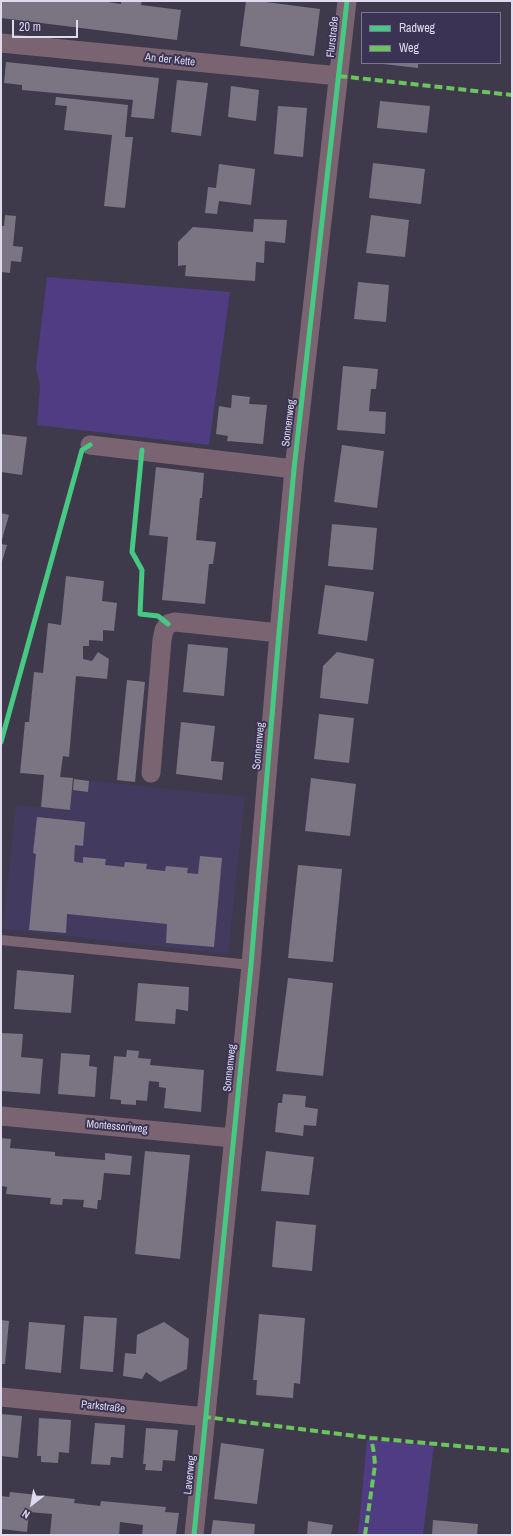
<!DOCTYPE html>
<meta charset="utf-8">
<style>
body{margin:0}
#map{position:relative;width:513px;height:1536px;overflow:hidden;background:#3e3a4c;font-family:"Archivo Narrow",sans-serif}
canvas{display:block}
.frame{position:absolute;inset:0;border:2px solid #dedbef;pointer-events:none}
.legend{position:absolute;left:361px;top:12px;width:140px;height:52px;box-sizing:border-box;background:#3a3353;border:1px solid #7c7691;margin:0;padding:5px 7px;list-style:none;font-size:12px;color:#dedbef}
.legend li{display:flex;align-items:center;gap:8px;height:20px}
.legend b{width:20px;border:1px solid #7c7691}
.north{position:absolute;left:12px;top:1484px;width:40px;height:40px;-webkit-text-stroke:3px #3a3353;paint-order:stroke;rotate:211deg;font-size:11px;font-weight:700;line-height:16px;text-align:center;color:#dedbef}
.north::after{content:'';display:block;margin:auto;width:14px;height:18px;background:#dedbef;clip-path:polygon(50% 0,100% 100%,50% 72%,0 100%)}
.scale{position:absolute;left:12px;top:20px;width:66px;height:18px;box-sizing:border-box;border:2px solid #dedbef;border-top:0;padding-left:5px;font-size:12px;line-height:14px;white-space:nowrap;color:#dedbef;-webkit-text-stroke:3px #3a3353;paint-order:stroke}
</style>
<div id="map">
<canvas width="513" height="1536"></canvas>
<div class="frame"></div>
<ul class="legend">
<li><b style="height:5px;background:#46c982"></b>Radweg</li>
<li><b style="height:5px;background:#6ac65a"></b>Weg</li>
</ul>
<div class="north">N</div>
<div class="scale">20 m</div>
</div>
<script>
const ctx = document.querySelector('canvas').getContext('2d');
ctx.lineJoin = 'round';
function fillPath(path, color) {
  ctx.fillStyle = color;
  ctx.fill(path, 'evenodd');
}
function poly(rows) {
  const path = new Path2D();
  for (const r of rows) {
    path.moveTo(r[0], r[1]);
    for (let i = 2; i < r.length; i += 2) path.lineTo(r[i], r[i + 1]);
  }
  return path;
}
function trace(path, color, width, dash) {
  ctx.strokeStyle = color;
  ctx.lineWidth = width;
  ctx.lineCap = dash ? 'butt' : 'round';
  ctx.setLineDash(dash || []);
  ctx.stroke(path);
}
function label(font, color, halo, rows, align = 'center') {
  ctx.font = font + ' "Archivo Narrow",sans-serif';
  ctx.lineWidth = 4;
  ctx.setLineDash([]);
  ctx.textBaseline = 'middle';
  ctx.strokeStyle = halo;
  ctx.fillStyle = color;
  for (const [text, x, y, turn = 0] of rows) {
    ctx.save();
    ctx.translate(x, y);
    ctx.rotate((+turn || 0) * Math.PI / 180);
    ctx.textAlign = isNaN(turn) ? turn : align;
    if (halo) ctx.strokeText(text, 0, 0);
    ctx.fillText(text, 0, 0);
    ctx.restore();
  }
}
const built = poly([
 [74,779,245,797,228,954,3,929,16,805,70,811]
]);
const green = poly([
 [47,277,230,292,209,445,37,425,40,385,36,368],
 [367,1440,434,1445,423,1535,358,1535]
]);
const building = poly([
 [1,1,101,1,121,4,121,1,142,1,141,5,181,10,177,40,1,18],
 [246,1,258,1,320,9,314,56,240,46],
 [6,62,159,78,154,119,131,117,133,100,22,90,22,85,4,83],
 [383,63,418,63,418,68,383,64],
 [177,80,208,83,201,136,171,132],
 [231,86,259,90,256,121,228,117],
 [56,97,128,105,125,137,133,137,125,208,104,206,112,135,64,130,67,106,55,105],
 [380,101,430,106,427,133,377,128],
 [278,106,307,108,303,157,274,154],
 [373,163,425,169,421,204,369,198],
 [219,164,255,169,251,205,219,201,217,214,205,213,208,187,216,188],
 [5,215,16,216,13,246,23,247,21,262,11,261,10,273,1,272,1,226,4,226],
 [371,215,409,220,405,257,366,253],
 [254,219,287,220,285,243,265,241,264,263,256,262,255,281,185,276,186,265,178,266,178,242,193,227,253,232],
 [358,282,389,285,386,322,354,319],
 [343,366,378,369,376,389,371,389,369,411,386,412,385,434,337,430],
 [232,395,250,397,249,404,267,405,263,444,227,441,228,436,216,434,219,406,231,408],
 [1,434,27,437,22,475,1,472],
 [342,445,384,451,377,508,334,502],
 [156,467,204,473,202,498,200,498,196,540,216,542,213,564,209,564,205,604,162,600,168,537,149,535],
 [1,513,9,515,1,543],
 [332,524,377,528,373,570,328,566],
 [1,544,7,545,1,565],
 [66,576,104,581,102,601,117,603,114,631,103,630,103,641,89,640,89,646,83,646,83,659,92,661,98,652,109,659,107,679,76,676,69,757,63,756,60,777,73,778,70,810,41,807,44,775,20,773,25,722,29,722,34,672,43,673,48,623,61,625],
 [325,585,374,592,367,641,318,634],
 [188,644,228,648,224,696,183,692],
 [337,652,374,659,368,704,320,698,323,666],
 [127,680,145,682,135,782,117,780],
 [319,714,354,718,349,763,314,759],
 [181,722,215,726,211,761,224,762,222,780,176,774],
 [311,778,356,784,350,836,305,831],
 [74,779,89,781,88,792,73,790],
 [37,817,85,822,83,846,75,845,74,861,76,862,83,863,83,857,106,859,105,865,124,867,125,862,147,864,146,869,165,871,166,866,188,868,187,873,198,874,200,856,222,858,214,947,166,943,167,924,67,914,66,933,29,930,36,854,33,853],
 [298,865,342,869,333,962,288,958],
 [17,970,74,975,71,1013,14,1009],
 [288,978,333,983,323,1076,276,1071],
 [138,983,189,987,188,1011,176,1009,175,1024,135,1021],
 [1,1033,23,1034,21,1057,43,1059,40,1094,1,1091],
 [127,1050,139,1051,138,1058,151,1059,150,1065,204,1070,201,1112,164,1108,166,1088,159,1087,159,1082,149,1081,147,1101,136,1100,136,1105,121,1104,121,1100,110,1099,114,1056,126,1057],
 [61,1053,90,1055,89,1066,97,1067,95,1097,58,1094],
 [283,1094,306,1096,305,1107,318,1109,316,1126,304,1125,303,1136,275,1132,278,1103,282,1103],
 [1,1138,11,1139,10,1148,55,1152,55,1156,105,1160,105,1153,132,1156,130,1175,104,1173,101,1200,98,1200,97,1209,83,1207,84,1200,63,1199,62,1205,50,1204,51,1198,6,1194,7,1187,1,1186],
 [145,1151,190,1155,180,1259,135,1254],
 [266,1151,314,1157,309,1195,261,1191],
 [276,1221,316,1225,312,1271,272,1267],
 [259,1314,305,1318,300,1384,294,1383,293,1398,256,1395,257,1380,253,1380],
 [84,1316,117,1318,113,1372,80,1369],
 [1,1320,9,1321,5,1364,1,1364],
 [29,1322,65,1325,61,1373,25,1369],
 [164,1322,189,1339,187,1369,160,1382,146,1372,142,1379,123,1376,125,1353,136,1354,137,1335],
 [1,1414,22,1416,18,1458,1,1456],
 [39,1418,71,1420,69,1453,59,1452,58,1463,41,1462,41,1456,37,1456],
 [95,1423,125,1425,123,1458,111,1457,110,1465,91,1464],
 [146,1428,178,1430,175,1461,163,1460,162,1471,145,1470,146,1464,143,1464],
 [221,1443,264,1449,257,1504,214,1499],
 [10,1492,75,1499,74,1503,100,1506,101,1501,166,1507,165,1512,179,1513,176,1535,142,1535,143,1525,120,1522,119,1535,50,1534,52,1514,29,1512,27,1532,1,1529,1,1496,9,1497],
 [213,1520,255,1524,254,1535,211,1535],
 [433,1520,478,1524,477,1535,432,1535],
 [308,1521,333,1525,331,1535,307,1535]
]);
const service = poly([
 [1,940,251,965]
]);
const minor = poly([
 [1,43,339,76],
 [90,445,294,469],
 [151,773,162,640,164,630,168,624,175,622,279,633],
 [1,1116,233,1138],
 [1,1397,206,1417],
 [194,1535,251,965,279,633,294,469,347,1]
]);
const quiet = poly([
 [339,76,512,95],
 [205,1420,206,1417,371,1438,512,1451],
 [365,1535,375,1465,374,1453,371,1438]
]);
const cycleway = poly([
 [142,450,132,552,142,570,140,614,158,616,168,624],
 [1,742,82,450,90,445],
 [194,1535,251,965,279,633,294,469,347,1]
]);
const streetNames = [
 ["Flurstraße",333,37,-84],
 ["An der Kette",170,60,6],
 ["Sonnenweg",289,423,-83],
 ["Sonnenweg",259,746,-85],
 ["Sonnenweg",230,1068,-84],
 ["Montessoriweg",117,1127,5],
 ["Parkstraße",103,1407,6],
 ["Laverweg",190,1475,-84]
];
fillPath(built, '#423b5f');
fillPath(green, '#4f3c82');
fillPath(building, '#7a7483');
trace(service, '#7a6471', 10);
trace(minor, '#7a6471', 19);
trace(quiet, '#6ac65a', 4, [8, 4]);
trace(cycleway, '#46c982', 5);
label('11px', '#dedbef', '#3a3353', streetNames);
</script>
